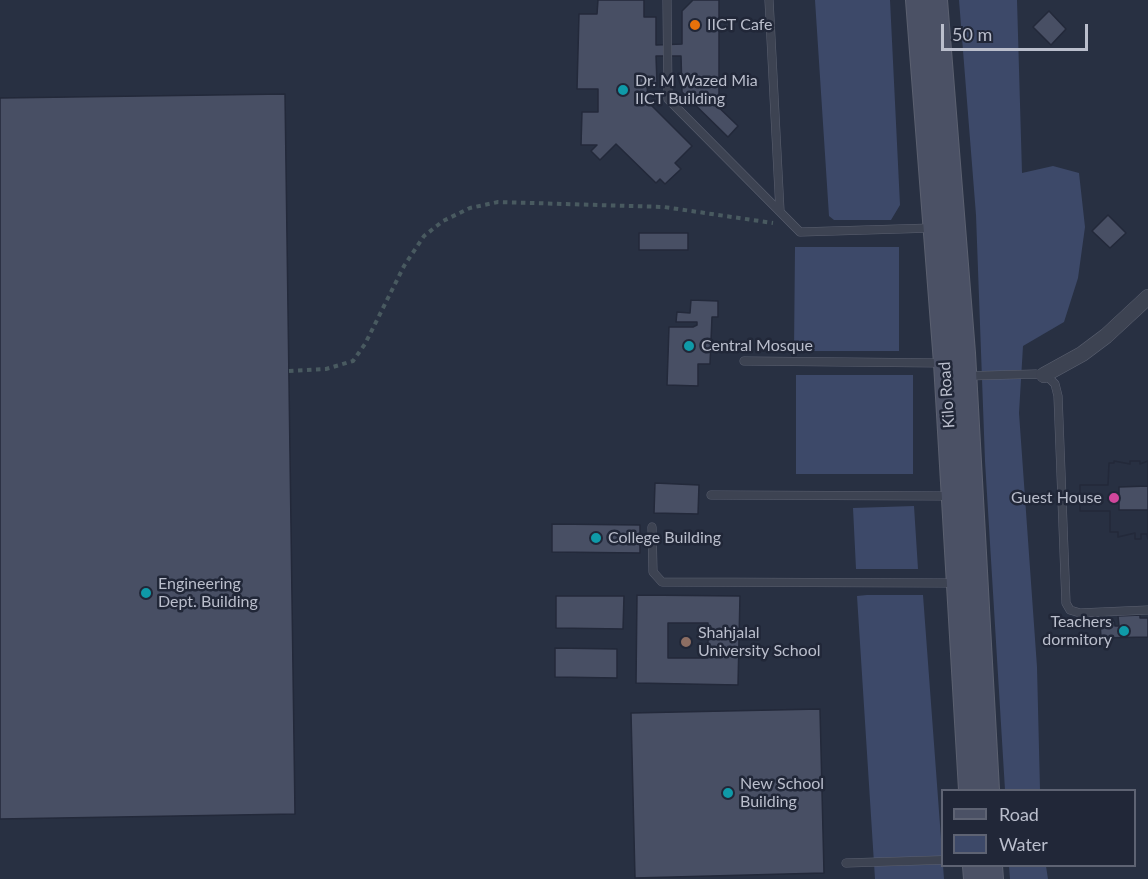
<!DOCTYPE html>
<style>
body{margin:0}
#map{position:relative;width:1148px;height:879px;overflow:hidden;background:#283042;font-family:Lato,sans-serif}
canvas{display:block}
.legend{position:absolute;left:941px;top:789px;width:195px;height:78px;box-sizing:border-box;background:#212738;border:2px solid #5e6373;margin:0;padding:8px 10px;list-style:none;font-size:18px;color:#babecc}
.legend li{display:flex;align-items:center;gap:12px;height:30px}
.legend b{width:30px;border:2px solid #5e6373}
.scale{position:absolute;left:941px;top:24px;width:147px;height:27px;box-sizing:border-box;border:3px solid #babecc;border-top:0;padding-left:8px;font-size:18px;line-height:21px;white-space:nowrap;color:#babecc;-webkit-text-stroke:4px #212738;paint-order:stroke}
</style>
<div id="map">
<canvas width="1148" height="879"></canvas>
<ul class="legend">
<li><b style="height:8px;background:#4b5165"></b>Road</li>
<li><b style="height:16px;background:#3d4969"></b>Water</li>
</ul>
<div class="scale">50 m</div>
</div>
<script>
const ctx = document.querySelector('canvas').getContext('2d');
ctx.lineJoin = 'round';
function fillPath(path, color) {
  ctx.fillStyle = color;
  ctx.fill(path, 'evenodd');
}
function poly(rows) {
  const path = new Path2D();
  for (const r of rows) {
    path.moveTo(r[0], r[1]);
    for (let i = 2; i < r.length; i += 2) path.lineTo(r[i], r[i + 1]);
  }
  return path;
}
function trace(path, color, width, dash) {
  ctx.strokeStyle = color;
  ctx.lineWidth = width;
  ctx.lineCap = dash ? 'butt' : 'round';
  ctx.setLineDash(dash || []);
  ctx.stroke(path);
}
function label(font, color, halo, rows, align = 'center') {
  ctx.font = font + ' Lato,sans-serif';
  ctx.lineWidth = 5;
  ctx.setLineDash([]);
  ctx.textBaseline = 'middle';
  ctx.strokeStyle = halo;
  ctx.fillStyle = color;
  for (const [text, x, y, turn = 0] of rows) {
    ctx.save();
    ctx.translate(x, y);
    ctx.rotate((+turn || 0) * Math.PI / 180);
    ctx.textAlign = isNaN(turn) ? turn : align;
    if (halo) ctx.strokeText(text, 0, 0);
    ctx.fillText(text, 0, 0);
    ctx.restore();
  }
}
const water = poly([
 [815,0,890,0,900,205,891,220,834,220,829,216],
 [959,0,1017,0,1022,173,1053,166,1079,173,1085,227,1078,278,1064,322,1023,346,1019,413,1037,667,1040,790,1005,790,985,461,976,215],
 [795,247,899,247,899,351,794,351],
 [796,375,913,375,913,474,796,474],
 [914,506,918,569,856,569,853,508],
 [867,595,923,595,944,879,875,879,857,596],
 [1009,866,1046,866,1048,879,1010,879]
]);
const building = poly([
 [598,0,644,0,644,17,656,17,656,45,682,44,682,11,693,0,719,0,719,98,709,98,738,126,728,137,682,92,681,56,656,56,657,83,647,83,648,102,692,146,675,163,681,169,665,184,660,179,656,183,616,144,600,160,591,151,597,145,581,145,582,112,598,112,598,89,577,89,579,14,597,14,598,0],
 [1049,11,1066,29,1051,45,1033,27,1049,11],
 [285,94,295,814,0,819,0,98,285,94],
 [1108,215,1126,233,1110,248,1092,231,1108,215],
 [639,233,688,233,688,250,639,250,639,233],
 [691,300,718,301,718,317,712,317,710,364,698,364,698,386,667,385,669,327,693,327,697,325,697,322,676,322,677,312,690,313,691,300],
 [1114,461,1130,464,1130,461,1140,461,1140,464,1148,461,1148,486,1119,487,1119,510,1148,510,1148,539,1147,534,1141,534,1141,539,1135,539,1135,533,1118,537,1118,532,1110,532,1110,511,1080,511,1080,485,1108,485,1109,463,1114,463,1114,461],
 [1114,461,1130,464,1130,461,1140,461,1140,464,1148,461,1148,539,1147,534,1141,534,1141,539,1135,539,1135,533,1118,537,1118,532,1110,532,1110,511,1080,511,1080,485,1108,485,1109,463,1114,463,1114,461],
 [655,483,699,485,698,514,654,513,655,483],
 [552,524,640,525,640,553,552,552,552,524],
 [637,595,740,596,738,685,636,683,637,595],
 [668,623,708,623,708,658,668,658,668,623],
 [556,596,624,596,623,629,556,628,556,596],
 [1140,615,1140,618,1148,618,1148,637,1101,638,1100,621,1114,621,1115,626,1119,626,1118,616,1140,615],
 [555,648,617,649,617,678,555,677,555,648],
 [820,709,824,873,635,878,631,713,820,709]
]);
const path = poly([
 [289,371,326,369,353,361,365,344,404,266,424,236,443,221,470,208,498,202,664,207,773,223]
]);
const lane = poly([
 [667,0,668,99,800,232,932,228],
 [769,0,780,211],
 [744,361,943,363],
 [966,376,1036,374,1048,377,1055,384,1058,396,1066,603,1070,610,1080,613,1148,610],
 [711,495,952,496],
 [652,527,653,572,662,582,956,583],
 [846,863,942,860]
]);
const street = poly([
 [1044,375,1082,354,1106,336,1148,297]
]);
const secondary = poly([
 [917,0,945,363,970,790],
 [936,0,964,353,988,790],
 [974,866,975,879],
 [991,866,992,879]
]);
const markers = [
 [695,25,6,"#e8710a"],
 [623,90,6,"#0f9aa8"],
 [689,346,6,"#0f9aa8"],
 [1114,498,6,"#d1479c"],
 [596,538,6,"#0f9aa8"],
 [146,593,6,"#0f9aa8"],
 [1124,631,6,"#0f9aa8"],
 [686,642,6,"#8d6e63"],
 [728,793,6,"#0f9aa8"]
];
const poiNames = [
 ["IICT Cafe",707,25],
 ["Dr. M Wazed Mia",635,81],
 ["IICT Building",635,99],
 ["Central Mosque",701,346],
 ["Guest House",1102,498,"right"],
 ["College Building",608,538],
 ["Engineering",158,584],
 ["Dept. Building",158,602],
 ["Teachers",1112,622,"right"],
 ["dormitory",1112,640,"right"],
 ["Shahjalal",698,633],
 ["University School",698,651],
 ["New School",740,784],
 ["Building",740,802]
];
const streetNames = [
 ["Kilo Road",947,395,-94]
];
fillPath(water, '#3d4969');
fillPath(building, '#484f64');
trace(building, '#23293a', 1.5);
trace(lane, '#5b6070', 9);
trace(street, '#5b6070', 16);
trace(secondary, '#5b6070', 24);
trace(path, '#495a60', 4, [4.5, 4.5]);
trace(lane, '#3d4352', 8);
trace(street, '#3d4352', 15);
trace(secondary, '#4b5165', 22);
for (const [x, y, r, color] of markers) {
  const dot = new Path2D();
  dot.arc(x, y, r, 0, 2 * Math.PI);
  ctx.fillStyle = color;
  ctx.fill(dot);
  trace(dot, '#212738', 2);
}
label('16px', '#babecc', '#212738', poiNames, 'left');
label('16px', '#babecc', '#212738', streetNames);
</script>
